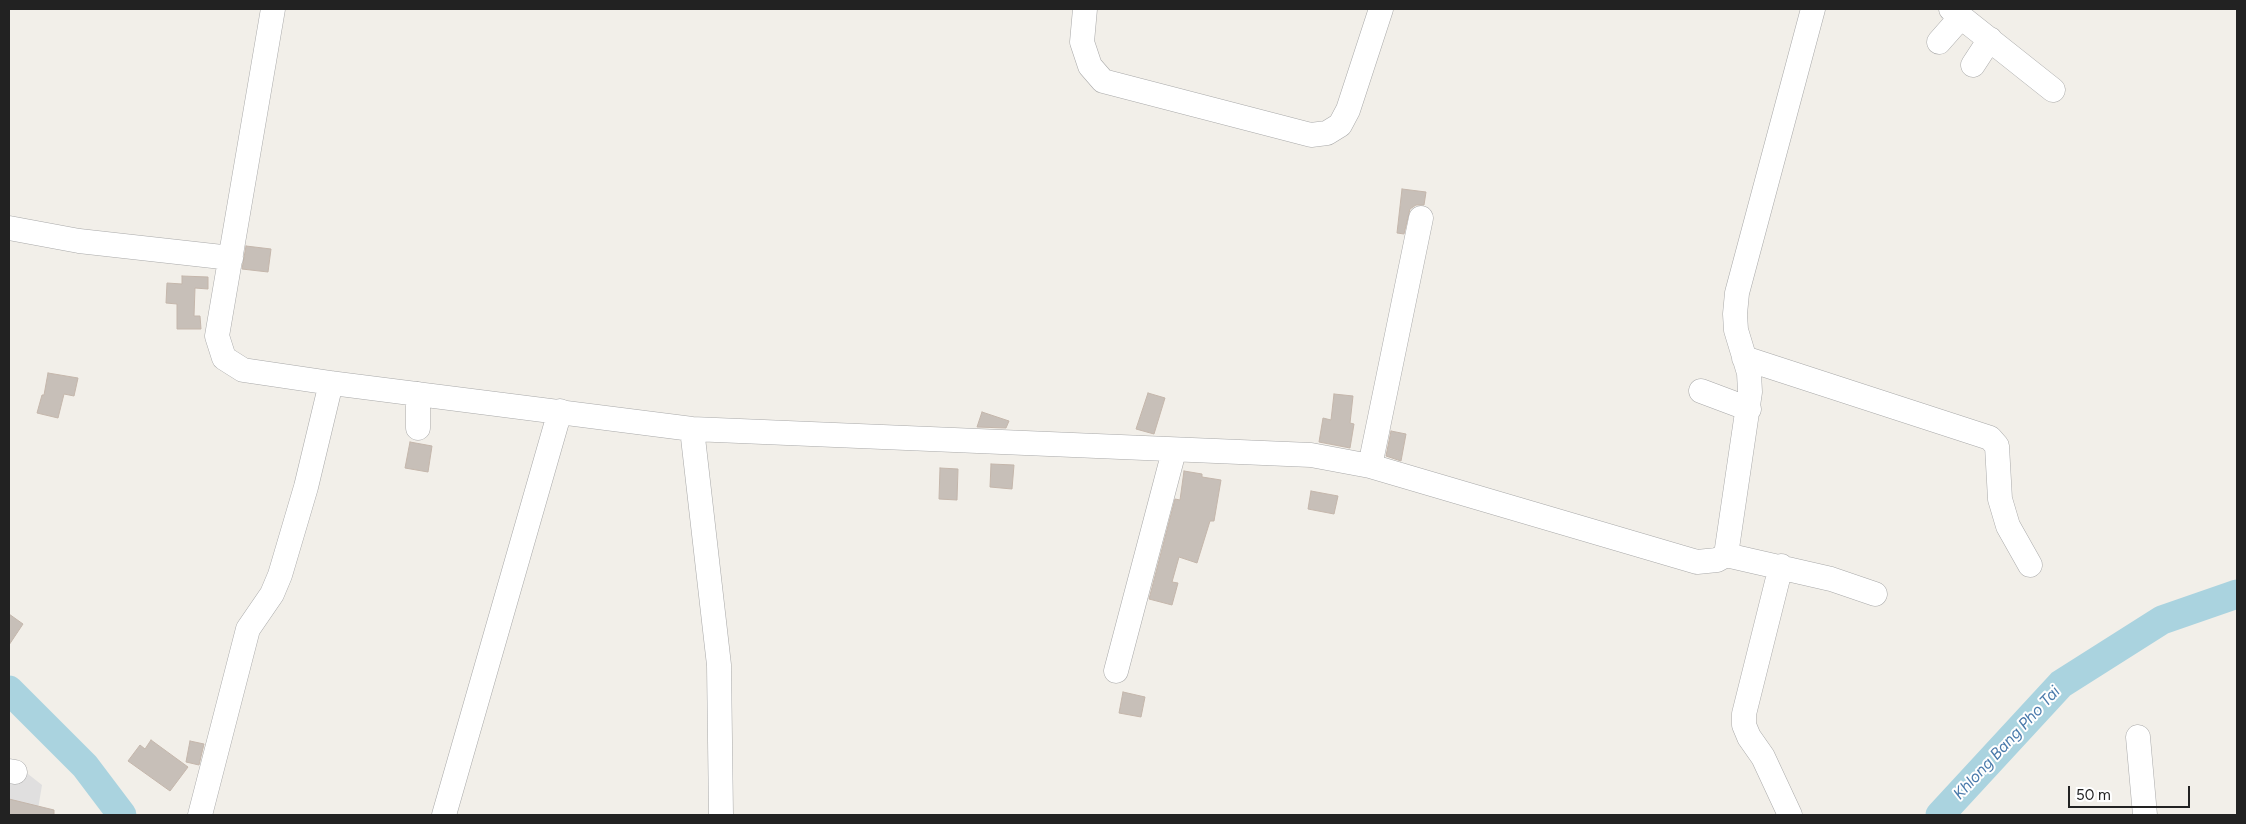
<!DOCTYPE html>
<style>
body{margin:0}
#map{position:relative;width:2246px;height:824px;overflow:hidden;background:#f2efe9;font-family:Figtree,sans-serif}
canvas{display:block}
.frame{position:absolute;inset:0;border:10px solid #222;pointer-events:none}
.scale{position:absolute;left:2068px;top:786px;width:122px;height:22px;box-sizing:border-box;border:2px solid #222;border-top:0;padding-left:6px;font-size:15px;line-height:18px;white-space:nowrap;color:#222;-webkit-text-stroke:4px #fff;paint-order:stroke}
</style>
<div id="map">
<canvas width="2246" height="824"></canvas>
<div class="frame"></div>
<div class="scale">50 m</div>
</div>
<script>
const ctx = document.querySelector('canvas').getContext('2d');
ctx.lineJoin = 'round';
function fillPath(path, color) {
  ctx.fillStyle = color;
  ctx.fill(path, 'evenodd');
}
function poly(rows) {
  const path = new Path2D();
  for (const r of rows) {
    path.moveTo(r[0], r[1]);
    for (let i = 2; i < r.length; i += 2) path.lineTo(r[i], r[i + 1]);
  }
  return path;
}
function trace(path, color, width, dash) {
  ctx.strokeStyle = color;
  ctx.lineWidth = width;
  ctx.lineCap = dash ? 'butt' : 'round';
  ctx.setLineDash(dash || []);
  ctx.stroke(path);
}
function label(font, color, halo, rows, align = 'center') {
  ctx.font = font + ' Figtree,sans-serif';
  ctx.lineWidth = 4;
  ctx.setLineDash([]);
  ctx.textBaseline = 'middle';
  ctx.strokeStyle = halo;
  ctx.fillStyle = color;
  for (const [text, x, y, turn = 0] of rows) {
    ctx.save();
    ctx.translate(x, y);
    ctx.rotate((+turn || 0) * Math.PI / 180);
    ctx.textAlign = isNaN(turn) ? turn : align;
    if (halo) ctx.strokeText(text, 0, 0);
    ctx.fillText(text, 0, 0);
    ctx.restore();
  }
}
const residential = poly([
 [9,759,42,785,37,815,9,815]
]);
const river = poly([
 [9,690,85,766,122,815],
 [1940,815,2061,684,2162,620,2237,594]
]);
const building = poly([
 [1402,189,1426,192,1424,205,1416,205,1410,209,1404,234,1397,233,1402,189],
 [246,246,271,249,268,272,242,269,246,246],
 [182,276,208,277,208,289,195,288,194,316,200,316,201,329,177,329,177,304,166,303,167,283,182,284,182,276],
 [48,373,78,378,74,396,64,394,58,418,37,413,42,395,44,395,48,373],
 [1148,393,1165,398,1154,434,1136,429,1148,393],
 [1334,394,1353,396,1350,423,1354,424,1350,448,1319,442,1323,418,1331,420,1334,394],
 [982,412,1009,421,1006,428,977,427,982,412],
 [1391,431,1406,434,1401,461,1386,456,1391,431],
 [410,442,432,446,428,472,405,468,410,442],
 [991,464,1014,465,1012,489,990,487,991,464],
 [940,468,958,469,957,500,939,499,940,468],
 [1184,471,1202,474,1202,477,1221,480,1214,521,1210,521,1197,563,1179,557,1172,582,1178,583,1172,605,1149,599,1175,499,1180,500,1184,471],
 [1311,491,1338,496,1334,514,1308,509,1311,491],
 [9,614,23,624,9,645,9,614],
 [1123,692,1145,697,1141,717,1119,713,1123,692],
 [151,740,188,767,170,791,128,761,140,745,145,749,151,740],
 [190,741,204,744,199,765,186,762,190,741],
 [9,799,54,810,54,815,9,815,9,799]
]);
const minor = poly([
 [273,9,217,336,224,358,243,370,331,383,692,429,1311,455,1370,466,1697,562,1717,560,1726,555,1750,392,1749,373,1736,330,1735,314,1737,293,1813,9],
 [1085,9,1082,42,1090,66,1103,81,1311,135,1327,133,1340,125,1348,110,1381,9],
 [1951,9,2053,90],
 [1939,42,1961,17],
 [1973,65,1990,39],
 [9,228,79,241,231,258],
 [1744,358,1990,438,1997,446,2000,499,2008,526,2030,565],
 [1701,391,1749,409],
 [418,428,418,394],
 [692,429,719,665,721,815],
 [1370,466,1421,218],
 [1726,555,1831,579,1875,594],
 [1781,566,1744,714,1744,725,1749,737,1763,757,1790,815],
 [1116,671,1174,451],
 [2138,737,2145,815],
 [9,771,15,772],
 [200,815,248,629,272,594,280,575,306,487,331,383],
 [444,815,560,411]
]);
const waterNames = [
 ["Khlong Bang Pho Tai",2007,743,-47]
];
fillPath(residential, '#e0dfdf');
trace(river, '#aad3df', 29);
fillPath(building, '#c7bfb8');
trace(building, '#c4b6ab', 1);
trace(minor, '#a9a9a9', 25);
trace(minor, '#fff', 24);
label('italic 16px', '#4a7aab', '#fff', waterNames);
</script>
